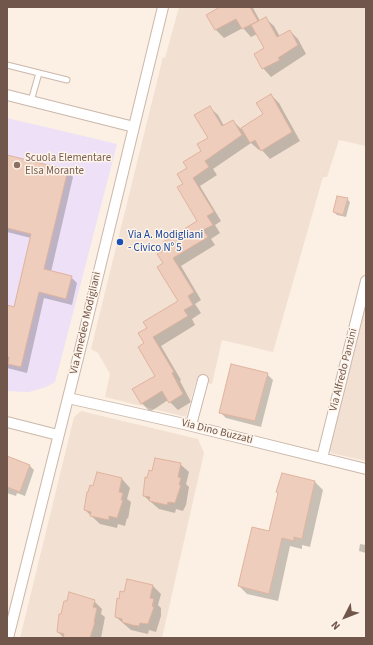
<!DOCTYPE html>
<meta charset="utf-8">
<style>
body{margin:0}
#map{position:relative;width:373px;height:645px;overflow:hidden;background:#fbf0e3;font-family:"Source Sans 3",sans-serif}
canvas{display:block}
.frame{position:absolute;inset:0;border:8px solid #71564b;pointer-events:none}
.north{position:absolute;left:325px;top:597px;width:40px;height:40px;-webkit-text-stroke:3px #fef4e9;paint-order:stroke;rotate:228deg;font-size:11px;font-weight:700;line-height:16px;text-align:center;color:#71564b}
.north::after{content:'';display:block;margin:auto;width:14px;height:18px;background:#71564b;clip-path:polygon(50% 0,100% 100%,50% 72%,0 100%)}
</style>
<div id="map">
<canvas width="373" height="645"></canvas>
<div class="frame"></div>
<div class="north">N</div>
</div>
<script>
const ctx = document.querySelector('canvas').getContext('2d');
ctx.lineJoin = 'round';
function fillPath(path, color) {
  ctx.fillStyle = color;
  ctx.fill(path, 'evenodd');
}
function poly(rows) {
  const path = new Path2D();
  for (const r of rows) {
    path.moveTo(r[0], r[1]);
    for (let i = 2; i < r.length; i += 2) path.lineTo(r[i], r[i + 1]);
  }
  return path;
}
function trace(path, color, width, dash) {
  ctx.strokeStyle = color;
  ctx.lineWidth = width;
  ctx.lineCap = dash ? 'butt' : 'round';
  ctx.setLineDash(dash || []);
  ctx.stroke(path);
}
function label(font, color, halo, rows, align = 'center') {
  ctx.font = font + ' "Source Sans 3",sans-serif';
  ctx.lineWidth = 3;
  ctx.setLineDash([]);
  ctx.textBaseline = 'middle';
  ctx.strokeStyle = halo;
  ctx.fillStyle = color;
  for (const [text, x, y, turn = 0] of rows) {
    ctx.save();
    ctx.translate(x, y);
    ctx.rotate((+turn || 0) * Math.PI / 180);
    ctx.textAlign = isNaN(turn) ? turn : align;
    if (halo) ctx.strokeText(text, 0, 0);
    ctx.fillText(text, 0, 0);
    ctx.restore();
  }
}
const residential = poly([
 [179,7,366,7,366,146,339,140,327,177,323,177,273,352,222,340,212,384,196,381,186,417,105,397,110,374,98,353,91,349,163,57,165,58],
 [366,289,366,461,331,453,326,445],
 [81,411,198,439,204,453,162,638,20,638,74,417]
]);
const education = poly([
 [7,118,117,144,55,382,46,387,29,392,7,391]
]);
const shadow = poly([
 [222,7,255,7,253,8,260,21,265,18,274,26,280,37,290,31,298,39,306,54,271,77,263,68,255,54,265,49,257,34,251,37,243,28,224,38,216,30,207,16],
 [271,95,279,103,300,141,270,159,261,149,259,150,251,143,213,169,217,175,200,186,221,221,215,225,220,233,211,239,215,245,181,266,201,300,195,304,201,313,192,319,195,325,161,346,181,380,180,381,191,402,178,410,168,400,150,412,142,403,156,376,145,343,148,328,179,302,164,264,168,248,199,221,184,184,188,168,202,152,209,138,209,107,218,115,224,126,233,121,241,129,265,115],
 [7,156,67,171,73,177,51,272,71,277,77,283,72,305,44,298,27,373,7,368,7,306,14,308,31,238,7,232],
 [347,199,350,202,346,217,337,215,334,212],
 [267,374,273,380,261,427,226,418,220,412],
 [7,457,30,466,34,470,25,496,17,493,16,496,7,493],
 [180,464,189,472,186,484,189,487,186,505,183,511,176,509,175,513,159,509,144,496,148,479,153,472],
 [98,474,122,479,130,488,127,499,131,502,128,519,127,518,125,526,118,524,117,528,100,524,85,510],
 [283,474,315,482,323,490,310,547,302,545,302,549,290,546,278,601,247,594,239,586,270,532],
 [360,544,366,545,366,553,359,551],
 [152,585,161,594,158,605,161,608,161,616,156,632,149,630,148,634,131,630,116,617,119,600,125,594],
 [94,601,102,609,101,614,105,617,101,638,64,638,58,632]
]);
const building = poly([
 [220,7,250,7,258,21,242,29,236,19,215,30,206,15,220,7],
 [266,17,277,37,290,30,298,45,278,58,280,60,262,69,254,54,264,48,251,25,266,17],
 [271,94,292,132,261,151,255,140,250,143,241,128,263,114,256,103,271,94],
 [210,106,222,126,233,120,242,135,205,161,209,167,193,178,214,212,207,216,213,225,203,230,208,237,173,258,194,292,188,296,193,305,184,310,188,316,153,337,174,372,172,373,183,394,169,403,162,391,141,404,132,389,155,376,138,347,144,343,138,333,147,328,143,322,178,301,157,267,163,263,157,254,167,248,163,242,197,221,177,187,183,184,177,174,187,168,183,162,201,151,197,144,208,138,194,115,210,106],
 [7,155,68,170,44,269,72,276,66,299,39,292,21,367,8,364,9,357,7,357,7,305,14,307,31,234,7,228,7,155],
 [337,196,348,198,343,215,333,212,337,196],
 [231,364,268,373,255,421,219,413,231,364],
 [7,456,30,465,20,492,7,487,7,456],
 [155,458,181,463,178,477,181,478,179,485,181,485,175,503,168,502,167,505,149,501,150,497,143,496,145,477,147,478,149,470,152,471,155,458],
 [97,472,122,478,119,492,123,493,121,500,123,500,117,518,109,516,109,520,90,516,91,512,84,510,87,492,88,492,90,485,93,486,97,472],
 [282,473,315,481,302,539,294,537,294,541,282,538,269,594,238,586,252,527,269,531,278,493,276,492,282,473],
 [127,579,153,585,150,598,154,599,152,606,154,607,148,624,140,623,139,626,132,625,122,622,122,619,115,617,117,598,119,599,120,591,124,592,127,579],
 [69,592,95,600,93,607,97,608,94,622,95,622,90,638,63,638,64,634,57,632,59,614,61,614,64,601,67,601,69,592]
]);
const lane = poly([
 [7,65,67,80],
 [31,101,39,73]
]);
const street = poly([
 [7,95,134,127],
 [68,398,184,424,366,469],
 [7,422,58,435],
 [191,425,203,380],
 [322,458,366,281],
 [8,638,79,354,163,7]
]);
const markers = [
 [17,165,4,"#8d6e63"],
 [120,242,4,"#1a4fb4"]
];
const educationNames = [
 ["Scuola Elementare",25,159],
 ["Elsa Morante",25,172]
];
const transitNames = [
 ["Via A. Modigliani",128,236],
 ["- Civico N° 5",128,249]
];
const streetNames = [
 ["Via Amedeo Modigliani",86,323,-77],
 ["Via Alfredo Panzini",344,370,-76],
 ["Via Dino Buzzati",217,432,14]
];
fillPath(residential, '#f2e1d2');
fillPath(education, '#ede0f7');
fillPath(shadow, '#0003');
fillPath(building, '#eecdbd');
trace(building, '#e0b39e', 1);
trace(lane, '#cbb7ab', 7);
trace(street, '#cbb7ab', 12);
trace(lane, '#fff', 5);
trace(street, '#fff', 10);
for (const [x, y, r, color] of markers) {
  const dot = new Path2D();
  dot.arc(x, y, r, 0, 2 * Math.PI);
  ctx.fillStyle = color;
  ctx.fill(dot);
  trace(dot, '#fef4e9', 1.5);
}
label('11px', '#785e54', '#fef4e9', educationNames, 'left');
label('11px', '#164399', '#fef4e9', transitNames, 'left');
label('11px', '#71564b', '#fef4e9', streetNames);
</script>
